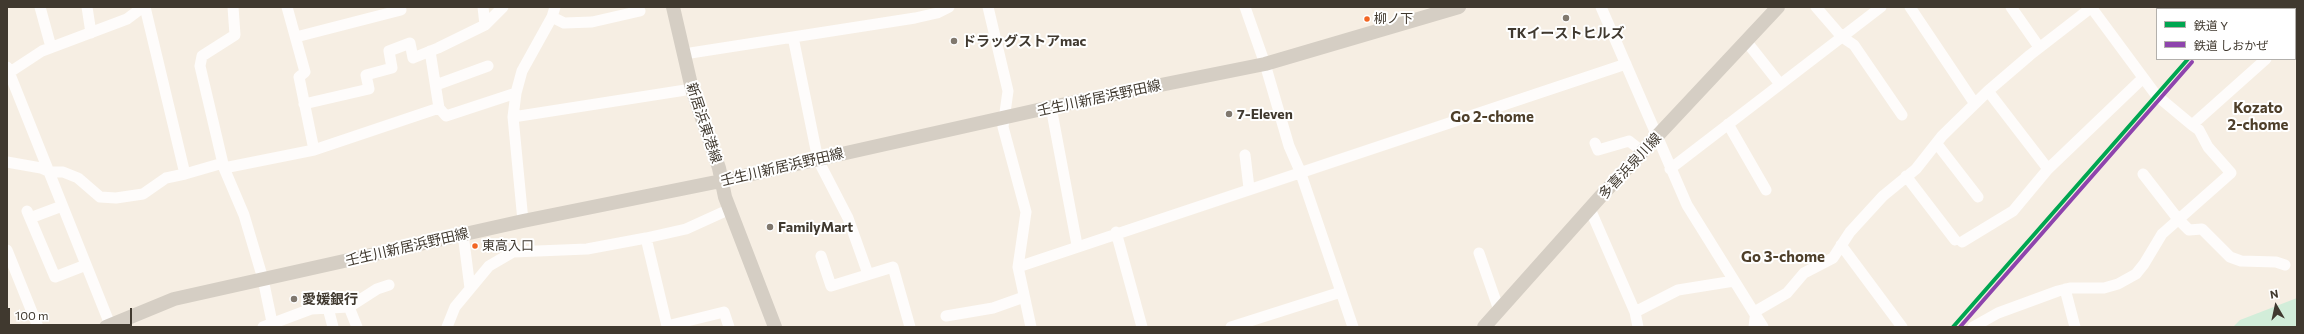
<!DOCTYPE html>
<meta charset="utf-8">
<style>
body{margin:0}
#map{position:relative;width:2304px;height:334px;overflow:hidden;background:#f6eee3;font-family:Commissioner,"Noto Sans JP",sans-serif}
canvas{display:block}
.frame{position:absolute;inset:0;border:8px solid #40392f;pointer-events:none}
.legend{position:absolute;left:2156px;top:8px;width:140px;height:52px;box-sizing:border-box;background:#fff;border:1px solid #b3b0ac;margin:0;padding:5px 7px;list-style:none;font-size:12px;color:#40392f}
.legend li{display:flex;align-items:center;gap:8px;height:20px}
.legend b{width:20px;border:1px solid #b3b0ac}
.north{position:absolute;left:2256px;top:286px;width:40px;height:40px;-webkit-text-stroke:3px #fff;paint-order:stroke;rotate:351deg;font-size:11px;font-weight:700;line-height:16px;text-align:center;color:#40392f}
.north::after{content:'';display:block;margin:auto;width:14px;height:18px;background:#40392f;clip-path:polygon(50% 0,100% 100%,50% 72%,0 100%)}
.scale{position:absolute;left:8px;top:308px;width:124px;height:18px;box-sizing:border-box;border:2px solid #40392f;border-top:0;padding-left:5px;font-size:12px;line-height:14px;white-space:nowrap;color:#40392f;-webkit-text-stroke:3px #fff;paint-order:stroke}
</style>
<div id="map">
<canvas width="2304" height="334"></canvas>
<div class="frame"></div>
<ul class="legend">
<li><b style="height:5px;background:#00a651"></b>鉄道 Y</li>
<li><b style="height:5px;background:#8e44ad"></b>鉄道 しおかぜ</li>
</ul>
<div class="north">N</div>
<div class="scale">100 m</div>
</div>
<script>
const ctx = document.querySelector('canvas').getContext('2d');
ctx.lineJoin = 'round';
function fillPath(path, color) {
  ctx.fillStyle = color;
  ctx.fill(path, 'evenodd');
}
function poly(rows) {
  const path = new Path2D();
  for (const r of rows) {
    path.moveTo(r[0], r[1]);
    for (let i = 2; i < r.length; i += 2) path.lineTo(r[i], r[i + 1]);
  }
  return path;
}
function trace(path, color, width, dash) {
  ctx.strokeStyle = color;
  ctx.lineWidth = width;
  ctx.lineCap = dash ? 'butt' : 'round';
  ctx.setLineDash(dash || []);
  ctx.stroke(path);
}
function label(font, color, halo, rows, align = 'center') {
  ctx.font = font + ' Commissioner,"Noto Sans JP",sans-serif';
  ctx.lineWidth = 4;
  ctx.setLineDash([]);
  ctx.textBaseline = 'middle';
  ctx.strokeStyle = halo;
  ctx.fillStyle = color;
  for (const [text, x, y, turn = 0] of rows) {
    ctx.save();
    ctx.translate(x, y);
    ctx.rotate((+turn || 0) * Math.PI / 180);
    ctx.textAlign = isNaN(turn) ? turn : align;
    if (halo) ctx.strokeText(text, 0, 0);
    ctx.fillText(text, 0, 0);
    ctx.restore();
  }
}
const green = poly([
 [2297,298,2297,327,2233,327,2240,320]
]);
const minor = poly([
 [40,7,51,47],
 [87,7,91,33],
 [145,7,185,174,223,163],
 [233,7,235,35,202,56,200,66,224,168,244,215,263,279,273,327],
 [287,7,305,72,299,77,314,150],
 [483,7,485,25],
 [555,7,552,17,564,23,592,22,640,11],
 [988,7,1008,91,1003,127,1026,212,1018,267,1031,327],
 [1245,7,1265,64,1289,146,1300,171,1353,327],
 [1601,7,1687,205,1763,327],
 [1816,7,1842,37,1854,45,1902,115],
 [1910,7,1975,104],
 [2011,7,2039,47],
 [2091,7,2156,95,2192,125,2266,59],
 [2204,7,2206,9],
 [2295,33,2297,31],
 [296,37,401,10,400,7],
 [793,37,818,160,848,218,868,274],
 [1746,41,1780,84],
 [684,54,915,18,937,13,949,7],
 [7,67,111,327],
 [7,74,42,51,127,19,143,7],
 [436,85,488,66],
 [1988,91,2048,169],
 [304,104,369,89,366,75,392,68,389,51,410,43,413,58,438,48,485,25,503,7],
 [1051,107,1077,245],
 [439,108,446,116,516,93],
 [513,117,692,89],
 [1728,124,1766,190],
 [1595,143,1598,150,1629,141,1643,152],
 [1937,144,1978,197],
 [1245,155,1249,188],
 [7,162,41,168,50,172,63,172,78,178,100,197,116,198,143,194,166,178,185,174],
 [224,168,314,150,439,108,430,51],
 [1670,169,1881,7],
 [2143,174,2178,219,2189,230,2202,229,2230,257,2241,261,2276,262,2285,265],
 [1906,176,1955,240],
 [1590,209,1635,312],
 [27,211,55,277,86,265],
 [30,218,62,206],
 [523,221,513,117,516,93,522,71,552,17],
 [1116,232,1142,327],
 [463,234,470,288],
 [1962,242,2013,211,2048,169,2143,78],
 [1841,245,1902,327],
 [7,250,38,327],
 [1479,253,1499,310],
 [821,256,831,286,893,267,910,327],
 [1018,267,1626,64],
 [2065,289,2075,327],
 [349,307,357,327],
 [328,308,333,327],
 [946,316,993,308,1024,297],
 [263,327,311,309,349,307,377,289,389,285],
 [447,327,455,307,489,266,513,252,587,249,646,238],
 [729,327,724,312,667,326,646,238,686,229,730,209],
 [1231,327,1341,292],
 [1638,327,1635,312,1678,290,1734,281],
 [1754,327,1756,311,1787,293,1804,273,1833,258,1850,232,1883,196,1916,169,1942,136,1988,91,2030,55,2092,7],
 [1973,327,1998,313,2058,291,2070,288,2104,288,2118,284,2136,274,2144,264,2162,234,2231,173,2208,147,2199,130,2192,125]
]);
const major = poly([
 [673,7,692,89,719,168,725,197,775,327],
 [106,327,174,299,523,221,721,181,1051,107,1265,64,1459,7],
 [1484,327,1601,196,1778,7]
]);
const rail1 = poly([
 [1953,327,2188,59]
]);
const rail2 = poly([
 [1960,327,2192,62]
]);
const markers = [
 [1566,18,4,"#80786e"],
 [1367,19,3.5,"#f26522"],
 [954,41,4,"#80786e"],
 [1229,114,4,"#80786e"],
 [770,227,4,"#80786e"],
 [475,246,3.5,"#f26522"],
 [294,299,4,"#80786e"]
];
const busNames = [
 ["柳ノ下",1374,19],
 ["東高入口",482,246]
];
const poiNames = [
 ["TKイーストヒルズ",1566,33,"center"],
 ["ドラッグストアmac",962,41],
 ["7-Eleven",1237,114],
 ["FamilyMart",778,227],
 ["愛媛銀行",302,299]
];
const streetNames = [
 ["壬生川新居浜野田線",1099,98,-12],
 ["新居浜東港線",704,123,72],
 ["多喜浜泉川線",1630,166,-47],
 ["壬生川新居浜野田線",782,167,-13],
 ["壬生川新居浜野田線",407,247,-13]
];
const neighbourhoodNames = [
 ["Kozato",2258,108],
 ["2-chome",2258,125],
 ["Go 2-chome",1492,117],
 ["Go 3-chome",1783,257]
];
fillPath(green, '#d2edd9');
trace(minor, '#fefcfb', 11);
trace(major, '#d5cec4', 14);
trace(rail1, '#00a651', 4);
trace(rail2, '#8e44ad', 4);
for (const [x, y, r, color] of markers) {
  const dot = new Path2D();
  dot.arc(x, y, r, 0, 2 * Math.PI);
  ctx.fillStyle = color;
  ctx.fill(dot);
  trace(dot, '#fff', 1.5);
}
label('13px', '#40392f', '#fff', busNames, 'left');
label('bold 14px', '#40392f', '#fff', poiNames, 'left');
label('14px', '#40392f', '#fff', streetNames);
label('bold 15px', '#4e3f2a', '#fff', neighbourhoodNames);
</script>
